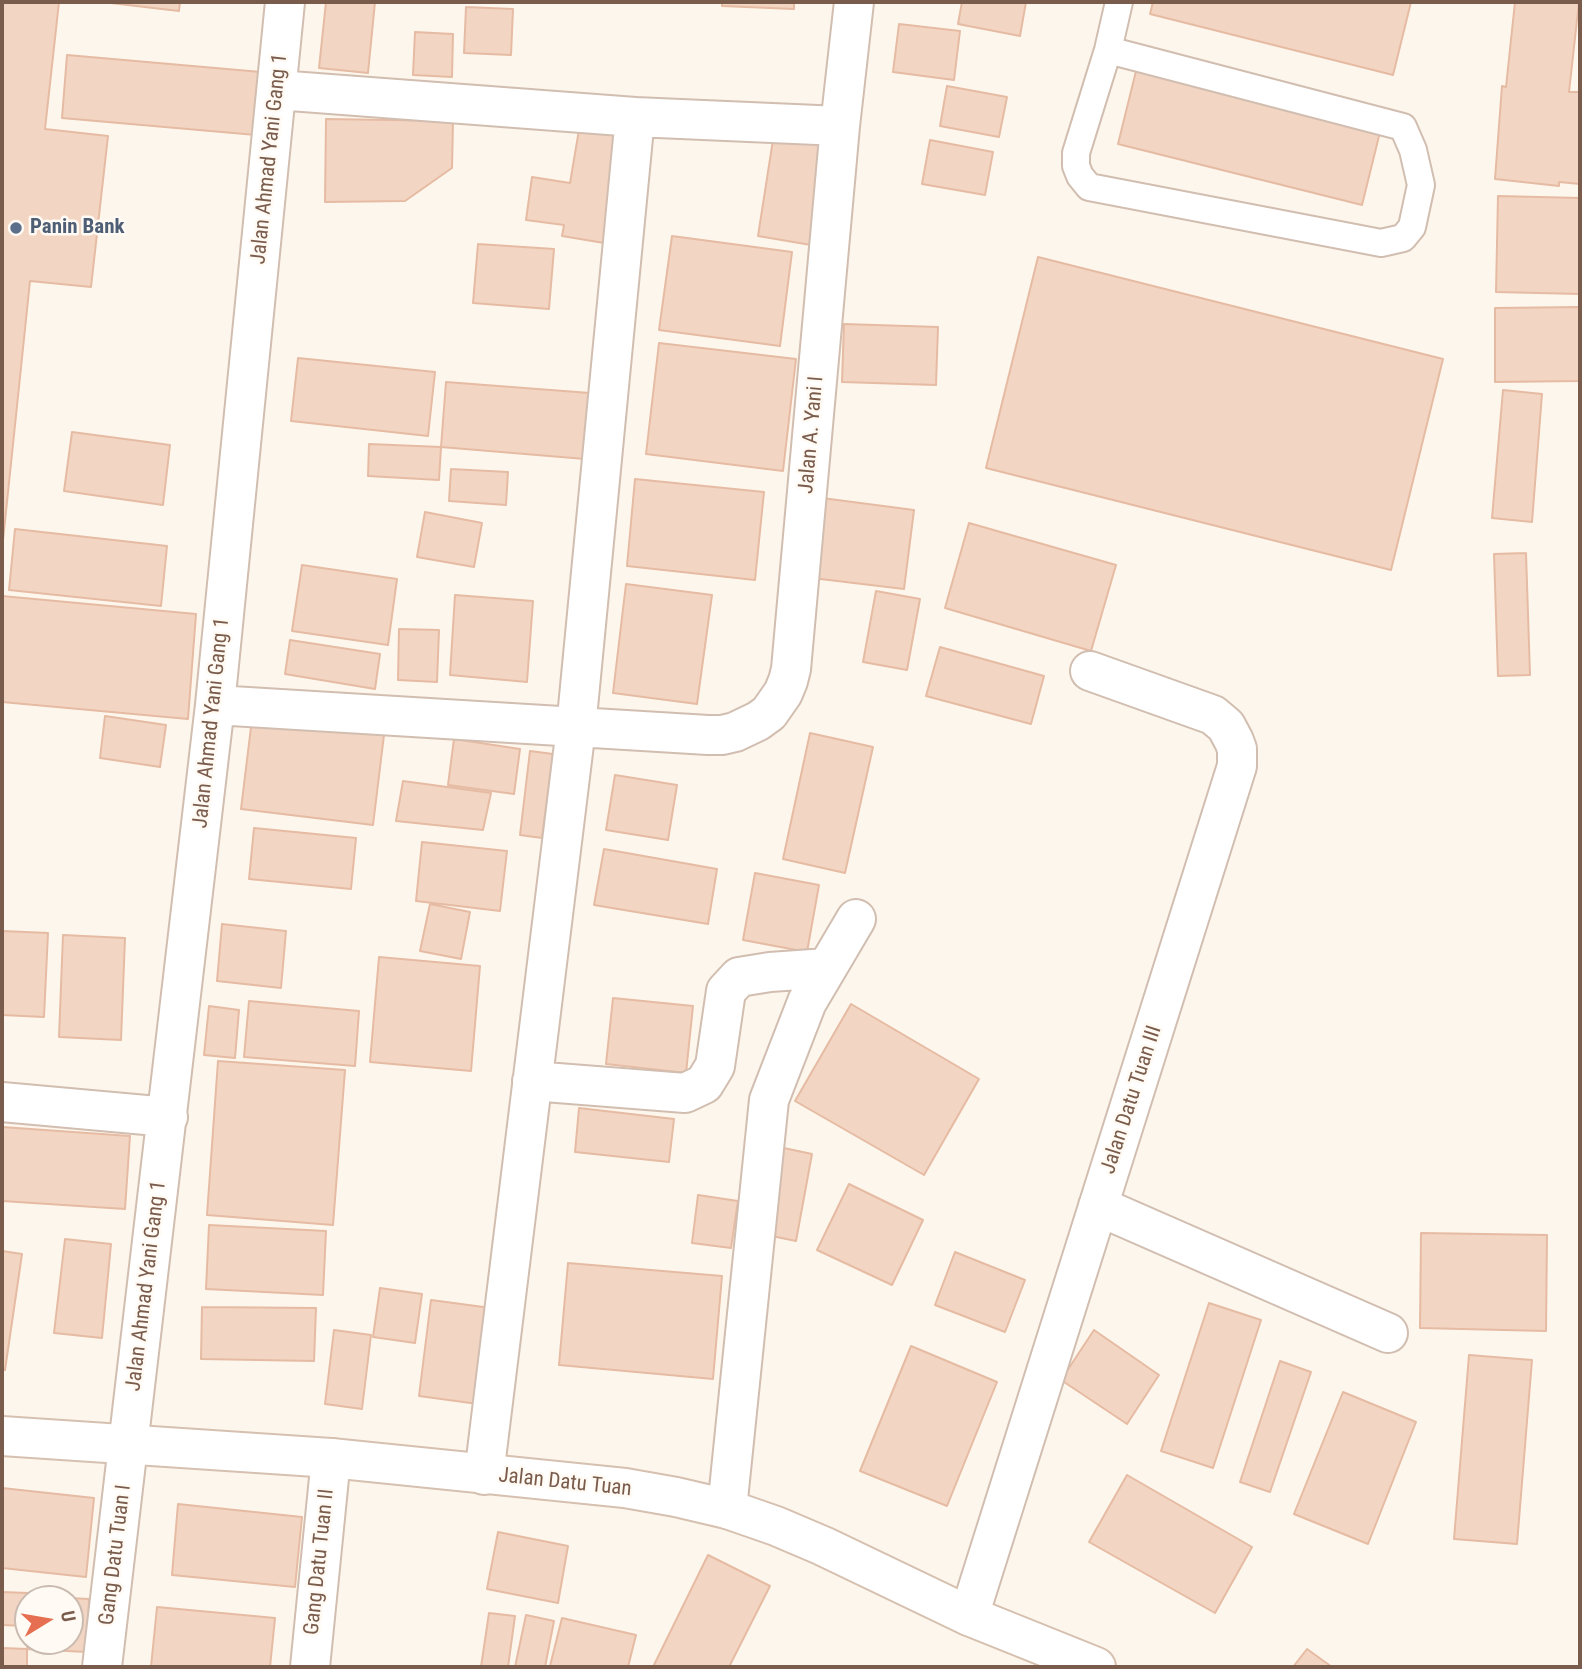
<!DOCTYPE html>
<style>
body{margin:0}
#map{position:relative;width:1582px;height:1669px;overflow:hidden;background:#fdf6ec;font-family:"Roboto Condensed",sans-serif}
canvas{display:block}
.frame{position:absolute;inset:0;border:4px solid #7a5c4d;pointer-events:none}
.north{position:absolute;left:14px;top:1585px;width:70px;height:70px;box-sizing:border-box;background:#fffaf3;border:2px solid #cabbb1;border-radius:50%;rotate:79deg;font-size:19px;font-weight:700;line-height:28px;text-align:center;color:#7a5c4d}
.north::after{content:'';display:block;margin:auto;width:24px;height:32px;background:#e76f51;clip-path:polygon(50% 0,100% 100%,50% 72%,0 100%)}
</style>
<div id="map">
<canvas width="1582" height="1669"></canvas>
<div class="frame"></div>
<div class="north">U</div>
</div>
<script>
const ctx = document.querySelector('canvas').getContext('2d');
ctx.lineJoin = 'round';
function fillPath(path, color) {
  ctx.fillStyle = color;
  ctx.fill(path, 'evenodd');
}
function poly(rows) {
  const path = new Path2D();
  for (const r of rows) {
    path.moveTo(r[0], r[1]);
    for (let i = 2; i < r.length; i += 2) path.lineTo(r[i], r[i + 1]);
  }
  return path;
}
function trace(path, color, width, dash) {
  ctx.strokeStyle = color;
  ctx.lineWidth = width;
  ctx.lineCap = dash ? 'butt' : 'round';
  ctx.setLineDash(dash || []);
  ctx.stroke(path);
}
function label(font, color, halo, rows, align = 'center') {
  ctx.font = font + ' "Roboto Condensed",sans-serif';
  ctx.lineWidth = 5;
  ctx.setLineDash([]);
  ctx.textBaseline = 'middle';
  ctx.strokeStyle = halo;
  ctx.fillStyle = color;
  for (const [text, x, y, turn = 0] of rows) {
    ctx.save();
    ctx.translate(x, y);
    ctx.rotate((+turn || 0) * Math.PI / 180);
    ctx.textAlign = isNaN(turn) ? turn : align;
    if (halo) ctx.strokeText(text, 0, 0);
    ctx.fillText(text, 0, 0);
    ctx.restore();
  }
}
const building = poly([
 [2,2,59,2,45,129,108,136,91,287,30,281,2,550,2,2],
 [102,2,180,2,179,11,102,2],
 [326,2,375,2,368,73,319,68,326,2],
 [722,2,794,2,794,9,722,6,722,2],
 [962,2,1026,2,1020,36,958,24,962,2],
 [1153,2,1411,2,1393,75,1150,14,1153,2],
 [1515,2,1579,2,1569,92,1580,92,1580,184,1559,182,1559,186,1495,179,1502,86,1506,87,1515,2],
 [466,7,513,9,511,55,464,53,466,7],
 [899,24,960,31,954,80,893,72,899,24],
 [415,32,453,34,452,77,413,75,415,32],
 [67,55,261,72,256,135,62,118,67,55],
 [1137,67,1381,128,1362,205,1118,144,1137,67],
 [947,86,1007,97,999,137,940,126,947,86],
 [326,119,453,121,452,168,405,201,325,202,326,119],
 [580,124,622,131,604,243,562,236,564,225,526,220,532,177,570,183,580,124],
 [775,127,828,136,811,245,758,236,775,127],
 [930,140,993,152,985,195,922,184,930,140],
 [1498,196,1580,198,1580,294,1496,292,1498,196],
 [672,236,792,252,780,346,659,330,672,236],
 [478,244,554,249,549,309,473,303,478,244],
 [1038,257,1443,359,1391,570,986,468,1038,257],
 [1580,307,1580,381,1495,382,1495,308,1580,307],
 [844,324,938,327,936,385,842,382,844,324],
 [659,343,796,359,783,471,646,454,659,343],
 [298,358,435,372,428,436,291,421,298,358],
 [446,382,590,393,585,459,441,447,446,382],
 [1503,390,1542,394,1532,522,1492,518,1503,390],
 [72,432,170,445,163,505,64,491,72,432],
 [369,444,441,447,439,480,368,476,369,444],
 [451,469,508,472,506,505,449,501,451,469],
 [635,479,764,492,755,580,627,566,635,479],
 [822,498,914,510,904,589,812,578,822,498],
 [425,512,482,523,474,567,417,557,425,512],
 [969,523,1116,565,1091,651,945,608,969,523],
 [15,529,167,546,161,606,9,590,15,529],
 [1526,553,1530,675,1498,676,1494,554,1526,553],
 [302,565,397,579,388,645,292,631,302,565],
 [626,584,712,595,697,704,613,693,626,584],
 [876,591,920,599,907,670,863,662,876,591],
 [455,595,533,601,527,682,450,675,455,595],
 [2,596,196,614,188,719,2,702,2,596],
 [399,629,439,630,437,682,398,680,399,629],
 [290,640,380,654,375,689,285,674,290,640],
 [940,647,1044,676,1031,724,926,696,940,647],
 [105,716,166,725,160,767,100,758,105,716],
 [252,719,384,735,373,825,241,809,252,719],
 [810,733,873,747,845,873,783,859,810,733],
 [454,739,520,749,514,794,448,785,454,739],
 [530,751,553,754,542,838,520,835,530,751],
 [615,775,677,785,668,840,606,830,615,775],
 [403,781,491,793,483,830,396,821,403,781],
 [254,828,356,838,351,889,249,879,254,828],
 [422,842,507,851,500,911,416,901,422,842],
 [604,849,717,869,708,924,594,905,604,849],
 [755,873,819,885,807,952,743,940,755,873],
 [430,904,470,912,461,959,420,951,430,904],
 [222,924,286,931,281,988,217,981,222,924],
 [2,931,48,933,44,1017,2,1015,2,931],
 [63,935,125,938,121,1040,59,1037,63,935],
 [379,957,480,966,471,1071,370,1062,379,957],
 [613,998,693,1006,686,1073,606,1064,613,998],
 [249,1001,359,1011,355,1066,244,1057,249,1001],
 [851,1004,979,1079,924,1175,795,1101,851,1004],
 [209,1006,239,1010,235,1058,204,1055,209,1006],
 [218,1061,345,1070,333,1225,207,1215,218,1061],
 [579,1108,674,1119,669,1162,575,1152,579,1108],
 [2,1127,130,1136,125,1209,2,1201,2,1127],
 [779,1147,812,1154,796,1241,762,1234,779,1147],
 [849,1184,923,1220,892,1285,817,1250,849,1184],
 [698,1195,738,1201,731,1248,692,1243,698,1195],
 [209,1225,326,1231,323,1295,206,1289,209,1225],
 [1421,1233,1547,1235,1546,1331,1420,1328,1421,1233],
 [65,1239,111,1244,102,1338,54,1333,65,1239],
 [2,1251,22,1254,5,1370,2,1370,2,1251],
 [955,1252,1025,1280,1005,1332,935,1305,955,1252],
 [568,1263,722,1276,713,1379,559,1365,568,1263],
 [380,1288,422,1294,415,1343,373,1337,380,1288],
 [431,1300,491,1308,478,1404,419,1396,431,1300],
 [1209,1303,1261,1320,1213,1468,1161,1451,1209,1303],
 [202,1307,316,1308,314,1361,201,1359,202,1307],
 [334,1330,371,1335,362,1409,325,1404,334,1330],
 [1094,1330,1159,1375,1127,1424,1061,1380,1094,1330],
 [911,1346,997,1382,947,1506,860,1471,911,1346],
 [1469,1355,1532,1360,1517,1544,1454,1539,1469,1355],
 [1280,1361,1311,1372,1270,1492,1240,1482,1280,1361],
 [1343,1392,1416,1422,1368,1544,1294,1514,1343,1392],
 [1127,1475,1252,1547,1215,1613,1089,1542,1127,1475],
 [2,1488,94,1498,86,1577,2,1568,2,1488],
 [178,1504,302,1517,295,1587,172,1575,178,1504],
 [498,1532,568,1546,558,1603,487,1589,498,1532],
 [708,1555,770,1586,729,1667,653,1667,708,1555],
 [2,1592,28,1593,27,1626,2,1625,2,1592],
 [31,1596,89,1599,87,1652,27,1649,28,1639,28,1641,70,1641,70,1599,31,1599,31,1596],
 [157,1607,275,1618,270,1667,151,1667,157,1607],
 [489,1613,515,1616,508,1667,481,1667,489,1613],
 [526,1615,554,1621,545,1667,515,1667,526,1615],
 [562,1618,636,1635,628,1667,550,1666,562,1618],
 [2,1648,27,1649,27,1667,2,1667,2,1648],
 [1307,1649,1332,1667,1293,1667,1307,1649]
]);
const lane = poly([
 [1108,50,1403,127,1413,150,1421,185,1412,227,1403,238,1381,243,1089,187,1080,176,1076,166,1076,153,1108,50,1119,2]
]);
const street = poly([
 [277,90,635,117,840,126],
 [215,705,708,735,722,735,735,732,758,721,769,713,783,693,788,681,791,669,840,126,854,2],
 [532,1081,685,1093,704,1084,715,1066,726,991,739,977,770,972,827,968],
 [2,1102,168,1117],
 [1098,1206,1388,1333],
 [484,1475,576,728,635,117],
 [727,1509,769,1100,807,1002,856,919],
 [969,1616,1237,766,1237,749,1234,741,1226,726,1213,715,1090,671],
 [102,1667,215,705,285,2],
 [310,1667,331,1458]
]);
const secondary = poly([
 [2,1436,331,1458,625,1488,676,1497,727,1509,776,1526,823,1546,969,1616,1096,1667]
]);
const markers = [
 [16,228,7,"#5c6f8a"]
];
const streetNames = [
 ["Jalan Ahmad Yani Gang 1",270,159,-84],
 ["Jalan A. Yani I",812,435,-85],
 ["Jalan Ahmad Yani Gang 1",212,723,-84],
 ["Jalan Datu Tuan III",1132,1100,-72],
 ["Jalan Ahmad Yani Gang 1",147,1286,-83],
 ["Jalan Datu Tuan",565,1483,6],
 ["Gang Datu Tuan I",116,1555,-83],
 ["Gang Datu Tuan II",320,1562,-84]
];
const serviceNames = [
 ["Panin Bank",30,228]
];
fillPath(building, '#f3d5c3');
trace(building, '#e6bba3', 2);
trace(lane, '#d1beb0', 30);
trace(street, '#d1beb0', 42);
trace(secondary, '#d6c0b0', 42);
trace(lane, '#fff', 26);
trace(street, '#fff', 38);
trace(secondary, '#fff', 38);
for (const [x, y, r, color] of markers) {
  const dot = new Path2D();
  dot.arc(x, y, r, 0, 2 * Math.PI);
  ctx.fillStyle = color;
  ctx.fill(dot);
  trace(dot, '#fffaf3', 2.5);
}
label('21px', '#7a5c4d', '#fffaf3', streetNames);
label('bold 21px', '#4e5e75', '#fffaf3', serviceNames, 'left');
</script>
